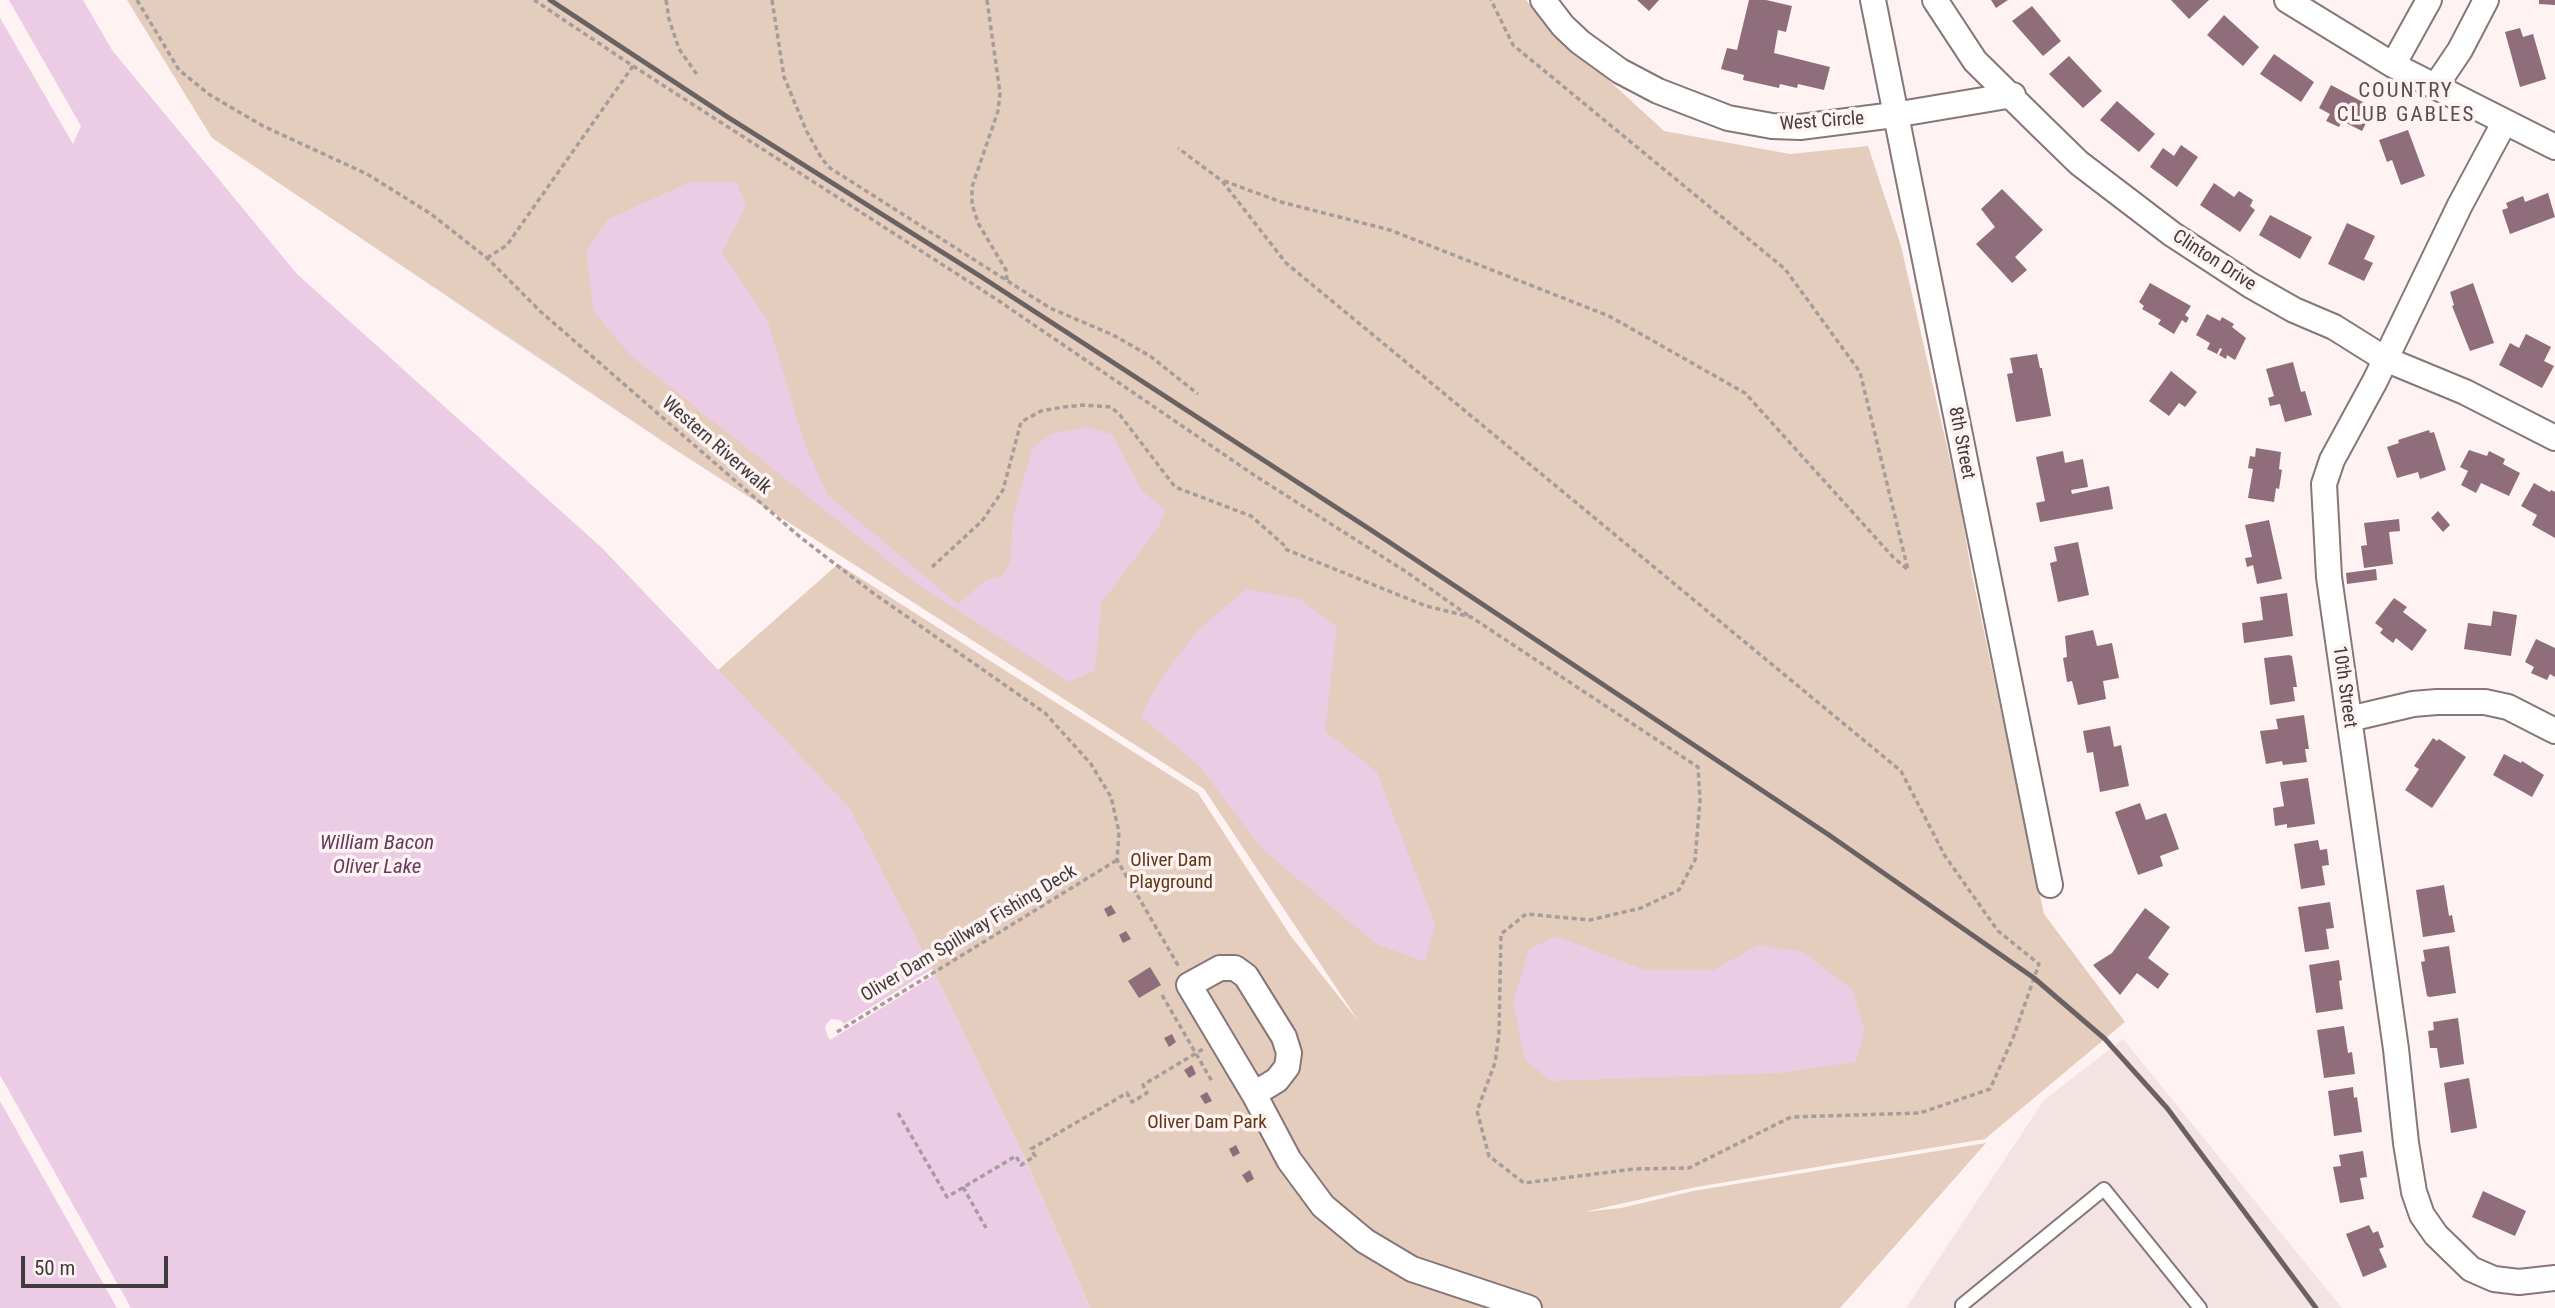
<!DOCTYPE html>
<style>
body{margin:0}
#map{position:relative;width:2555px;height:1308px;overflow:hidden;background:#fef2f2;font-family:"Roboto Condensed",sans-serif}
canvas{display:block}
.scale{position:absolute;left:21px;top:1256px;width:147px;height:32px;box-sizing:border-box;border:4px solid #423b3b;border-top:0;padding-left:9px;font-size:21px;line-height:24px;white-space:nowrap;color:#423b3b;-webkit-text-stroke:5px #fef2f2;paint-order:stroke}
</style>
<div id="map">
<canvas width="2555" height="1308"></canvas>
<div class="scale">50 m</div>
</div>
<script>
const ctx = document.querySelector('canvas').getContext('2d');
ctx.lineJoin = 'round';
function fillPath(path, color) {
  ctx.fillStyle = color;
  ctx.fill(path, 'evenodd');
}
function poly(rows) {
  const path = new Path2D();
  for (const r of rows) {
    path.moveTo(r[0], r[1]);
    for (let i = 2; i < r.length; i += 2) path.lineTo(r[i], r[i + 1]);
  }
  return path;
}
function trace(path, color, width, dash) {
  ctx.strokeStyle = color;
  ctx.lineWidth = width;
  ctx.lineCap = dash ? 'butt' : 'round';
  ctx.setLineDash(dash || []);
  ctx.stroke(path);
}
function label(font, color, halo, rows, align = 'center') {
  ctx.font = font + ' "Roboto Condensed",sans-serif';
  ctx.lineWidth = 7;
  ctx.setLineDash([]);
  ctx.textBaseline = 'middle';
  ctx.strokeStyle = halo;
  ctx.fillStyle = color;
  for (const [text, x, y, turn = 0] of rows) {
    ctx.save();
    ctx.translate(x, y);
    ctx.rotate((+turn || 0) * Math.PI / 180);
    ctx.textAlign = isNaN(turn) ? turn : align;
    if (halo) ctx.strokeText(text, 0, 0);
    ctx.fillText(text, 0, 0);
    ctx.restore();
  }
}
const built = poly([
 [2123,1039,2342,1308,1906,1308,2044,1100]
]);
const green = poly([
 [127,0,1526,0,1539,16,1664,131,1790,154,1868,146,1901,246,1959,499,1972,575,2044,914,2125,1022,1985,1139,1696,1187,1584,1212,1621,1208,1693,1191,1986,1143,1840,1308,1090,1308,1027,1163,935,975,849,808,718,670,838,564,1198,793,1290,935,1359,1022,1204,789,671,447,212,138]
]);
const water = poly([
 [9,0,83,0,112,50,297,274,602,548,849,807,932,969,844,1024,840,1020,831,1019,825,1026,827,1035,830,1040,935,975,1027,1163,1090,1308,131,1308,0,1075,0,18,73,144,81,126],
 [690,182,737,182,746,206,722,252,768,322,805,445,828,495,958,604,983,582,1003,575,1010,563,1013,517,1032,448,1051,434,1087,427,1112,434,1142,491,1166,510,1158,528,1102,602,1095,671,1069,682,917,584,631,356,594,312,586,251,608,219],
 [1246,589,1300,599,1337,627,1325,731,1377,772,1435,924,1425,962,1376,944,1262,849,1200,767,1140,716,1163,675,1199,629],
 [1556,936,1645,970,1714,970,1758,945,1803,952,1853,990,1865,1031,1855,1062,1780,1073,1551,1081,1525,1060,1513,1003,1529,949],
 [0,1101,117,1308,0,1308]
]);
const building = poly([
 [1637,0,1659,0,1649,11],
 [1749,0,1766,0,1792,6,1786,32,1778,30,1774,53,1830,67,1824,90,1798,84,1797,88,1780,84,1779,88,1743,80,1744,75,1721,69,1727,48,1737,50],
 [1991,0,2008,0,1996,8],
 [2171,0,2209,0,2189,19],
 [2539,0,2555,0,2555,5,2539,4],
 [2032,6,2061,41,2043,56,2012,21],
 [2224,15,2259,47,2243,66,2207,35],
 [2520,28,2523,37,2533,34,2546,79,2520,87,2505,32],
 [2274,54,2314,82,2301,102,2260,74],
 [2069,56,2102,91,2083,108,2049,74],
 [2331,85,2374,108,2362,131,2342,121,2339,127,2326,121,2330,114,2319,108],
 [2117,101,2155,134,2139,152,2100,120],
 [2408,130,2425,176,2401,185,2392,160,2387,162,2379,140],
 [2181,145,2198,157,2177,187,2150,167,2163,148,2174,156],
 [2214,183,2234,197,2239,191,2253,200,2250,206,2255,210,2240,232,2200,205],
 [2002,189,2043,230,2015,257,2027,270,2012,283,1976,244,1995,227,1981,209],
 [2548,193,2555,217,2510,234,2502,210,2508,208,2506,203,2523,196,2525,202],
 [2270,215,2312,237,2300,259,2259,235],
 [2347,223,2375,236,2364,259,2373,263,2364,281,2328,264],
 [2150,283,2191,306,2185,315,2189,318,2186,323,2182,320,2174,334,2158,324,2161,320,2142,309,2144,306,2139,302],
 [2473,283,2494,343,2470,351,2452,306,2454,305,2450,292],
 [2207,314,2220,321,2222,317,2234,324,2232,327,2246,338,2235,360,2227,355,2226,359,2219,355,2222,349,2220,348,2217,354,2207,349,2210,343,2196,335],
 [2526,334,2551,347,2544,361,2554,366,2542,388,2499,365,2510,343,2519,348],
 [2037,354,2040,368,2042,368,2051,416,2016,422,2007,374,2013,373,2010,358],
 [2293,362,2301,392,2305,391,2312,415,2285,422,2280,404,2270,406,2268,398,2274,396,2266,369],
 [2171,371,2197,392,2185,407,2179,403,2169,416,2149,401],
 [2429,430,2430,433,2434,432,2446,470,2420,479,2418,472,2397,478,2387,447,2399,443,2398,440],
 [2256,448,2281,452,2279,469,2282,470,2279,489,2276,488,2274,502,2248,498,2253,469,2248,468,2250,456,2255,457],
 [2469,450,2487,456,2489,451,2505,459,2503,464,2520,473,2509,496,2481,483,2476,493,2461,485,2468,471,2460,467],
 [2063,451,2065,463,2083,459,2088,487,2071,490,2072,494,2109,486,2113,509,2040,522,2036,503,2045,501,2036,457],
 [2534,483,2550,492,2551,490,2555,492,2555,538,2532,525,2537,515,2521,506],
 [2438,511,2450,525,2443,532,2431,518],
 [2399,519,2400,531,2389,532,2393,564,2364,568,2361,546,2367,545,2364,523],
 [2269,520,2282,579,2257,584,2253,565,2247,567,2245,558,2252,557,2245,525],
 [2078,542,2089,595,2058,602,2050,563,2057,561,2054,547],
 [2376,569,2377,580,2347,584,2346,573],
 [2287,593,2293,636,2244,643,2242,623,2263,620,2260,597],
 [2394,598,2407,607,2403,612,2427,630,2412,651,2396,638,2393,643,2380,633,2383,629,2375,623],
 [2493,611,2517,615,2511,656,2464,649,2468,623,2491,626],
 [2093,630,2097,646,2112,643,2119,678,2103,681,2106,699,2078,705,2072,681,2067,682,2063,658,2067,657,2065,636],
 [2536,639,2555,648,2555,677,2550,674,2547,680,2531,673,2534,667,2525,662],
 [2289,655,2292,656,2297,687,2293,687,2295,701,2270,705,2264,658],
 [2304,715,2309,749,2305,749,2307,762,2283,765,2282,761,2266,764,2260,731,2278,729,2276,719],
 [2110,726,2114,747,2121,745,2129,786,2100,792,2093,752,2087,753,2083,731],
 [2433,738,2437,741,2439,739,2466,757,2432,808,2405,790,2419,769,2414,766],
 [2504,754,2521,763,2522,761,2544,775,2532,797,2493,775],
 [2308,778,2315,824,2287,828,2287,824,2275,826,2273,808,2284,806,2280,782],
 [2140,803,2146,820,2166,813,2179,849,2160,856,2163,866,2138,875,2115,812],
 [2318,840,2320,850,2327,849,2329,865,2322,866,2325,885,2301,889,2294,844],
 [2444,885,2449,916,2452,915,2455,932,2423,937,2416,890],
 [2330,902,2334,928,2326,929,2329,949,2305,952,2298,907],
 [1111,905,1116,913,1108,917,1104,909],
 [2145,908,2170,927,2148,958,2169,974,2158,989,2137,973,2120,995,2093,965,2112,953],
 [1126,931,1131,939,1123,943,1119,935],
 [2449,946,2456,993,2430,997,2427,996,2421,962,2425,961,2423,950],
 [2339,960,2342,980,2339,981,2343,1009,2316,1013,2309,965],
 [1150,967,1161,985,1139,998,1128,981],
 [2458,1018,2464,1064,2440,1068,2437,1048,2430,1048,2428,1031,2434,1030,2433,1022],
 [2344,1026,2348,1053,2352,1052,2355,1074,2324,1078,2317,1030],
 [1172,1034,1176,1042,1169,1047,1164,1038],
 [1192,1065,1196,1074,1189,1078,1184,1070],
 [2469,1078,2477,1128,2451,1133,2444,1083],
 [2353,1087,2354,1098,2357,1097,2362,1132,2334,1136,2328,1091],
 [1207,1092,1212,1101,1205,1104,1200,1096],
 [1222,1118,1226,1126,1219,1131,1214,1122],
 [1236,1145,1240,1153,1233,1157,1229,1149],
 [2363,1151,2367,1177,2360,1178,2364,1199,2340,1203,2333,1167,2341,1166,2339,1155],
 [1250,1170,1254,1179,1247,1183,1242,1175],
 [2483,1191,2526,1211,2515,1236,2472,1217],
 [2369,1225,2373,1233,2378,1231,2384,1247,2379,1249,2387,1267,2363,1277,2346,1234]
]);
const path = poly([
 [137,0,179,70,210,95,263,126,367,174,431,214,487,258,541,312,800,537,873,593,1045,713,1091,764,1111,797,1119,832,1117,860,1179,967],
 [666,0,669,19,679,49,698,76],
 [772,0,784,77,807,132,822,159,830,168,1050,308,1113,335,1150,356,1198,394],
 [987,0,1000,93,998,111,972,187,972,204,978,223,1006,270,1007,280],
 [633,66,996,299,1257,477,1405,571,1469,616],
 [1224,181,1281,202,1390,230,1609,316,1745,393,1893,557,1908,570,1860,372,1785,269,1513,45,1491,0],
 [487,258,507,245,633,66,534,0],
 [932,567,982,521,1003,490,1021,422,1041,411,1063,407,1083,405,1111,407,1120,415,1175,487,1251,516,1285,546,1285,549,1426,606,1471,617,1698,767,1700,800,1695,860,1679,890,1641,908,1590,920,1526,914,1501,934,1499,1033,1495,1063,1477,1111,1489,1156,1524,1183,1634,1169,1689,1168,1791,1117,1920,1113,1990,1089,2013,1038,2039,964,1998,931,1945,856,1901,771,1286,263,1222,181,1178,148],
 [1162,995,1213,1083],
 [837,1032,1117,860],
 [898,1113,947,1197,1016,1156,1021,1165,1035,1156,1031,1149,1127,1093,1132,1102,1147,1093,1143,1085,1203,1049],
 [963,1187,986,1228]
]);
const lane = poly([
 [1962,1308,1962,1305,2104,1189,2200,1308]
]);
const street = poly([
 [1543,0,1563,26,1580,42,1620,71,1658,91,1728,118,1772,126,1800,127,1894,115,2013,95],
 [1873,0,2050,885],
 [1935,0,1975,61,2042,127,2079,163,2172,234,2250,285,2294,310,2334,327,2385,359,2465,392,2555,438],
 [2287,0,2393,65,2555,147],
 [2393,65,2429,0],
 [2435,87,2460,50,2486,0],
 [2504,123,2460,205,2375,381,2332,460,2324,484,2329,577,2396,1049,2406,1143,2414,1192,2422,1215,2436,1235,2471,1269,2494,1279,2519,1282,2555,1278],
 [2349,719,2413,704,2437,702,2485,702,2508,707,2555,731],
 [1254,1094,1277,1080,1287,1067,1289,1053,1284,1037,1246,976,1235,968,1220,968,1189,985,1254,1094,1289,1160,1323,1206,1365,1241,1412,1269,1529,1308]
]);
const rail = poly([
 [550,0,726,116,980,276,1371,530,1829,835,2034,978,2105,1039,2167,1108,2316,1308]
]);
const streetNames = [
 ["West Circle",1822,122,-4],
 ["Clinton Drive",2214,261,33],
 ["8th Street",1961,443,79],
 ["Western Riverwalk",716,446,41],
 ["10th Street",2344,687,82],
 ["Oliver Dam Spillway Fishing Deck",969,934,-31]
];
const parkNames = [
 ["Oliver Dam",1171,861],
 ["Playground",1171,883],
 ["Oliver Dam Park",1207,1123]
];
const neighbourhoodNames = [
 ["COUNTRY",2406,92],
 ["CLUB GABLES",2406,116]
];
const waterNames = [
 ["William Bacon",377,844],
 ["Oliver Lake",377,868]
];
fillPath(built, '#f4e3e3');
fillPath(green, '#e4cdbc');
fillPath(water, '#ebcce4');
fillPath(building, '#8f6d7a');
trace(lane, '#877677', 16);
trace(street, '#877677', 28);
trace(path, '#a69c9c', 3.5, [5, 3.5]);
trace(lane, '#fff', 12);
trace(street, '#fff', 24);
trace(rail, '#6a6262', 5);
label('19px', '#423b3b', '#fef2f2', streetNames);
label('19px', '#603712', '#fef2f2', parkNames);
ctx.letterSpacing = '2px';
label('21px', '#5c4d4d', '#fef2f2', neighbourhoodNames);
ctx.letterSpacing = '0px';
label('italic 21px', '#653b5d', '#fef2f2', waterNames);
</script>
